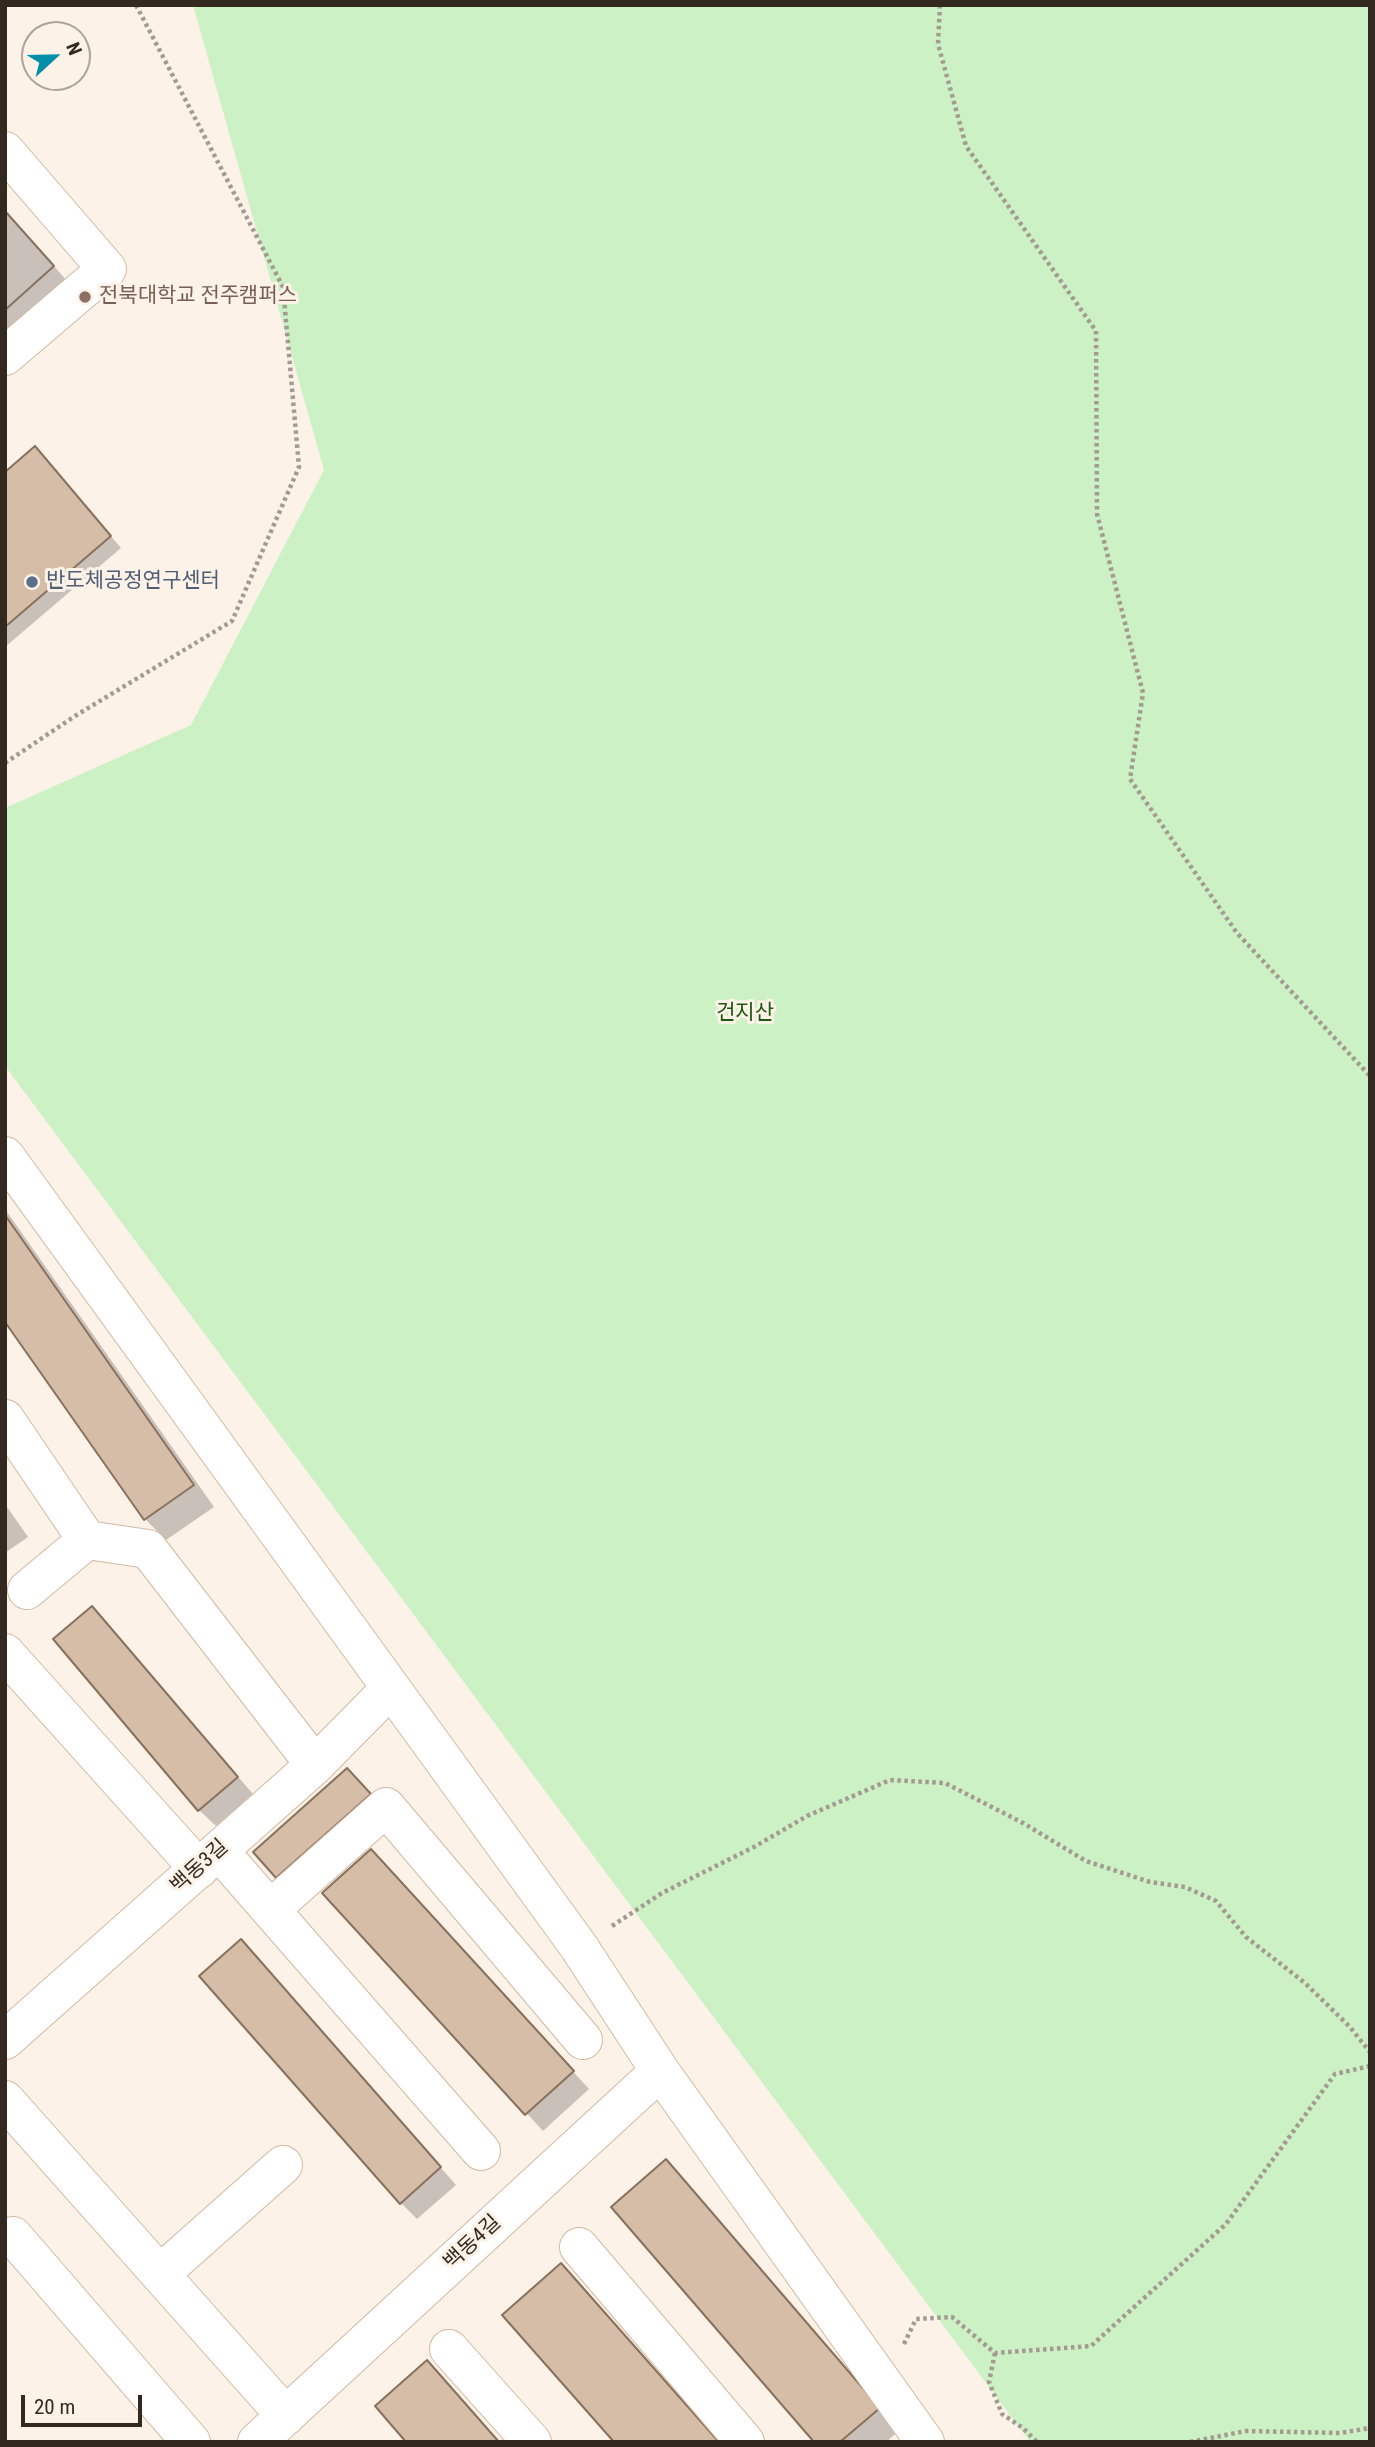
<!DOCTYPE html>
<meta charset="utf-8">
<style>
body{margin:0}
#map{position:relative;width:1375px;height:2447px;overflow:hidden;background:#fcf2e8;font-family:"Roboto Condensed",sans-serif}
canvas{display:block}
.frame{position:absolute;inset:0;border:7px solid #332920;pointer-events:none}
.north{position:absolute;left:21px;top:21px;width:70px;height:70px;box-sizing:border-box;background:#fcf2e8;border:2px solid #aca298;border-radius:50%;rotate:68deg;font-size:19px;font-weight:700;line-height:28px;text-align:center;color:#332920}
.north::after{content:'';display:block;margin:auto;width:24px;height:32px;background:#008eab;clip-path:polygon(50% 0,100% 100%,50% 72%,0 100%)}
.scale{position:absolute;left:21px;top:2395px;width:121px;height:32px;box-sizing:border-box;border:4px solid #332920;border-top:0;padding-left:9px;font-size:21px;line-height:24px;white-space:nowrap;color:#332920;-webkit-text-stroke:5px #fcf2e8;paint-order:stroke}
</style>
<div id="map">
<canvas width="1375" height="2447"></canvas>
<div class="frame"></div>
<div class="north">N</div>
<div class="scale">20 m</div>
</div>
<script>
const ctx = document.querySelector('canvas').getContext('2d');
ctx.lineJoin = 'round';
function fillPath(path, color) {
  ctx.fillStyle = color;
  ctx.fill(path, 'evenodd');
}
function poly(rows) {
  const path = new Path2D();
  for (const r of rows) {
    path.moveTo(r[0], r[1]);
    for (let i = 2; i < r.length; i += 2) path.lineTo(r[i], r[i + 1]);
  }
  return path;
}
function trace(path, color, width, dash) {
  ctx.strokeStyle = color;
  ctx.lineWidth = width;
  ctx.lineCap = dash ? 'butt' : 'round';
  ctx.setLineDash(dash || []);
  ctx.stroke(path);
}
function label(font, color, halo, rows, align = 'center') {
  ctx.font = font + ' "Roboto Condensed","Noto Sans KR",sans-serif';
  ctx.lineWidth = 6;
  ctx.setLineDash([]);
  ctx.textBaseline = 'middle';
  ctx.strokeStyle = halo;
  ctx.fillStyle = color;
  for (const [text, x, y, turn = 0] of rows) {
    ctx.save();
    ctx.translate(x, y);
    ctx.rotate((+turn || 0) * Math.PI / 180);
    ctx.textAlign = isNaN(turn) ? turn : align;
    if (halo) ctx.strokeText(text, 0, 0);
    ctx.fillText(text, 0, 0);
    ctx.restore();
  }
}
const green = poly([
 [193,5,1370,5,1370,2442,1030,2442,5,1066,5,808,191,725,324,470]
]);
const shadow = poly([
 [5,210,74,289,5,350],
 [46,460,121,548,5,647,5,474],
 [5,1209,214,1507,166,1540,145,1519,5,1319],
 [5,1504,28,1537,5,1553],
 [92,1608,253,1794,216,1826,199,1810],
 [358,1781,381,1806,288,1888,255,1852],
 [387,1868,589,2089,543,2131,324,1893],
 [257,1958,456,2185,417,2219,401,2203],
 [665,2162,687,2183,900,2430,886,2442,816,2442],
 [561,2266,583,2287,719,2442,616,2442],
 [427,2363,449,2384,500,2442,409,2442]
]);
const building = poly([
 [5,211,54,266,5,310,5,211],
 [5,211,54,266,5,310,5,211],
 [35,446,111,536,5,627,5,472,35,446],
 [5,1215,194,1485,144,1520,5,1322,5,1215],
 [92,1606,238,1777,198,1811,53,1639,92,1606],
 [347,1768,371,1794,276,1878,253,1852,347,1768],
 [371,1849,574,2071,525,2115,322,1893,371,1849],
 [241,1939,441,2167,400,2204,199,1976,241,1939],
 [666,2159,880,2408,840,2442,814,2442,611,2207,666,2159],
 [561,2263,719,2442,614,2442,502,2315,561,2263],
 [427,2360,499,2442,406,2442,375,2406,427,2360]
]);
const path = poly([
 [940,5,938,44,966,146,1096,331,1097,514,1143,693,1130,779,1237,933,1370,1076],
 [5,763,75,716,232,621,299,467,283,287,136,5],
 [612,1926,662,1893,754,1847,807,1816,890,1780,945,1783,1023,1823,1086,1861,1150,1882,1185,1887,1216,1901,1246,1937,1305,1983,1349,2026,1370,2052],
 [904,2344,916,2319,952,2317,995,2353,1091,2346,1226,2224,1335,2074,1370,2066],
 [995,2353,989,2382,1002,2414,1023,2428,1037,2442],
 [1190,2442,1246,2431,1340,2433,1370,2428]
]);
const minor = poly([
 [5,151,107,269,5,356],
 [5,1156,579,1947,660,2071,925,2442],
 [5,1419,87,1540,148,1549,315,1765],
 [27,1590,87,1540],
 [5,1653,199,1869],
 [219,1851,481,2151],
 [271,1909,386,1807,583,2040],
 [5,2040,315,1765,390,1689],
 [5,2100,286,2416],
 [13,2236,191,2442],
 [579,2247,745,2442],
 [160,2274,283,2165],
 [449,2349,532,2442],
 [257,2442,660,2071]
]);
const markers = [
 [85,297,7,"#8d6e63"],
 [32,582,7,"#5c6f8a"]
];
const educationNames = [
 ["전북대학교 전주캠퍼스",99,297]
];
const serviceNames = [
 ["반도체공정연구센터",46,582]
];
const parkNames = [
 ["건지산",745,1014]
];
const streetNames = [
 ["백동3길",200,1867,-42],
 ["백동4길",473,2243,-43]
];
fillPath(green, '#ccf1c5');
fillPath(shadow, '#0003');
fillPath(building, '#d6bda7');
trace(building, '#88715c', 2);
trace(minor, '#d2b9a2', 40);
trace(path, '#a49a91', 4.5, [3.5, 3.5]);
trace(minor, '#fff', 38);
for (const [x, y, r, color] of markers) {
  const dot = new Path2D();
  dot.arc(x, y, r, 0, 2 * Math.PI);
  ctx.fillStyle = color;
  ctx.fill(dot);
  trace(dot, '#fcf2e8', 2.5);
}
label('21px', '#785e54', '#fcf2e8', educationNames, 'left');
label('21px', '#4e5e75', '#fcf2e8', serviceNames, 'left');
label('21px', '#1c5810', '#fcf2e8', parkNames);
label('21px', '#332920', '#fcf2e8', streetNames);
</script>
